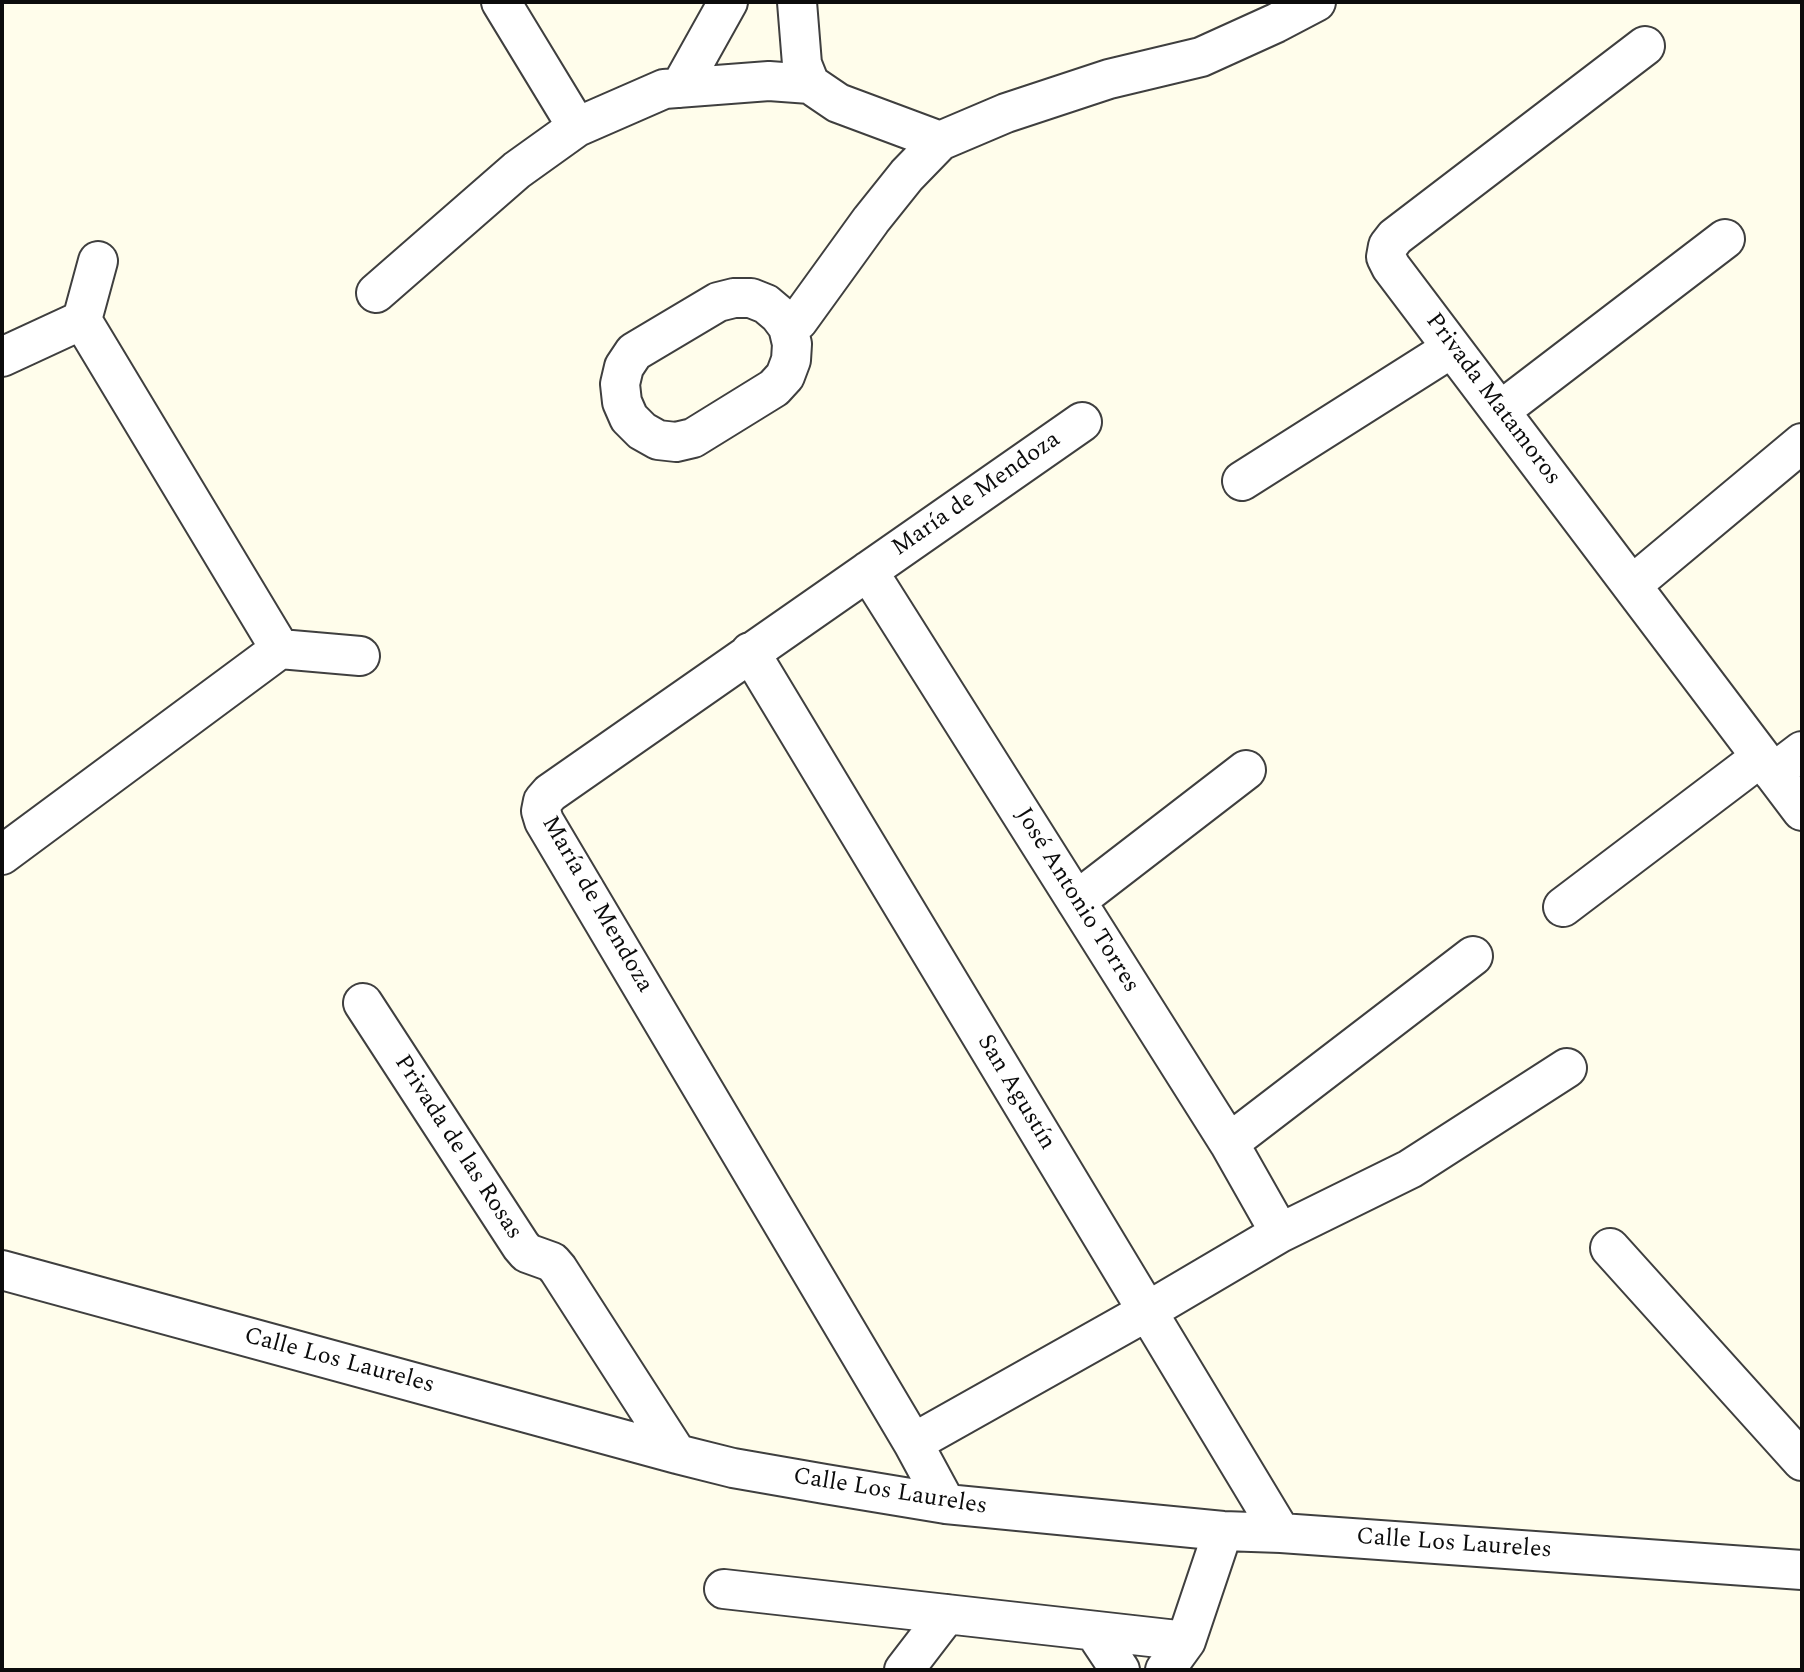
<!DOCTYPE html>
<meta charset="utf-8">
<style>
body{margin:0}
#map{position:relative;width:1804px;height:1672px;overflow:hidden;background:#fffdeb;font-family:Spectral,serif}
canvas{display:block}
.frame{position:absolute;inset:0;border:4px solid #0c0c0c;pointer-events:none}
</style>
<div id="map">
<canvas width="1804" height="1672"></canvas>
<div class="frame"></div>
</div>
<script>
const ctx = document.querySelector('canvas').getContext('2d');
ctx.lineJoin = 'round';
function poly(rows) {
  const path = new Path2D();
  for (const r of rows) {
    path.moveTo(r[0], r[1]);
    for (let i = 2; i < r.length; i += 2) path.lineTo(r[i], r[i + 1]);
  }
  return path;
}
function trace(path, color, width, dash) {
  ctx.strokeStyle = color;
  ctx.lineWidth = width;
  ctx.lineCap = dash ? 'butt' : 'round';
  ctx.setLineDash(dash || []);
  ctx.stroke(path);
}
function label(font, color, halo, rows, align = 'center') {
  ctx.font = font + ' Spectral,serif';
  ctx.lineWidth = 7;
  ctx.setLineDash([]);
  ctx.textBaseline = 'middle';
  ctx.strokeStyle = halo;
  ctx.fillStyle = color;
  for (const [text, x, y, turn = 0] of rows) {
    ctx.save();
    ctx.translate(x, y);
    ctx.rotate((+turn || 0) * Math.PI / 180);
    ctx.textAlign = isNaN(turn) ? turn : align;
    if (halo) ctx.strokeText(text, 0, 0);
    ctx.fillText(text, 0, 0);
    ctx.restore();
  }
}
const street = poly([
 [501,2,577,127],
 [797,2,802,64,810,84,838,103,940,141,1006,113,1109,79,1201,57,1276,23,1316,2],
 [1645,46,1395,237,1388,246,1386,257,1391,267,1802,811],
 [680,88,728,2],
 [376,293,517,170,577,127,664,89,769,81,810,84],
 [734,298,751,298,766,304,779,315,788,327,792,344,791,360,785,376,774,388,693,438,676,442,658,440,642,431,629,418,622,402,620,384,624,367,634,352,718,302,734,298],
 [82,320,98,261],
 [788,327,798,321,871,220,907,175,940,141],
 [2,357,82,320,280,649],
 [1500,411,1725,239],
 [1242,481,1452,348],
 [868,571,1229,1143,1280,1233],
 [1632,585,1802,443],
 [750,652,1281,1533],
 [1773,773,1802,751],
 [2,855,280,649,360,656],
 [1076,901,1246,770],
 [1563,907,1761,757],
 [363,1003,521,1246,527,1253,552,1262,558,1269,677,1454],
 [1229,1143,1473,956],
 [1610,1248,1802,1461],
 [2,1270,677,1454,733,1468,825,1484,946,1504,1223,1531,1281,1533,1802,1570],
 [913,1443,1146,1312,1280,1233,1410,1169,1567,1068],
 [946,1504,913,1443,544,821,541,811,543,801,550,793,1082,422],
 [724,1589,1186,1641],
 [1094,1631,1120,1670],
 [904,1670,947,1614],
 [1165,1670,1186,1641,1223,1531]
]);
const streetNames = [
 ["Privada Matamoros",1492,400,53],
 ["María de Mendoza",977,495,-35],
 ["José Antonio Torres",1076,901,58],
 ["María de Mendoza",596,905,60],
 ["San Agustín",1015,1093,59],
 ["Privada de las Rosas",457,1148,57],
 ["Calle Los Laureles",339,1362,15],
 ["Calle Los Laureles",890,1493,9],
 ["Calle Los Laureles",1454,1545,4]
];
trace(street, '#3f3f3f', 42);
trace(street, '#fff', 38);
label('24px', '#0c0c0c', '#fff', streetNames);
</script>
